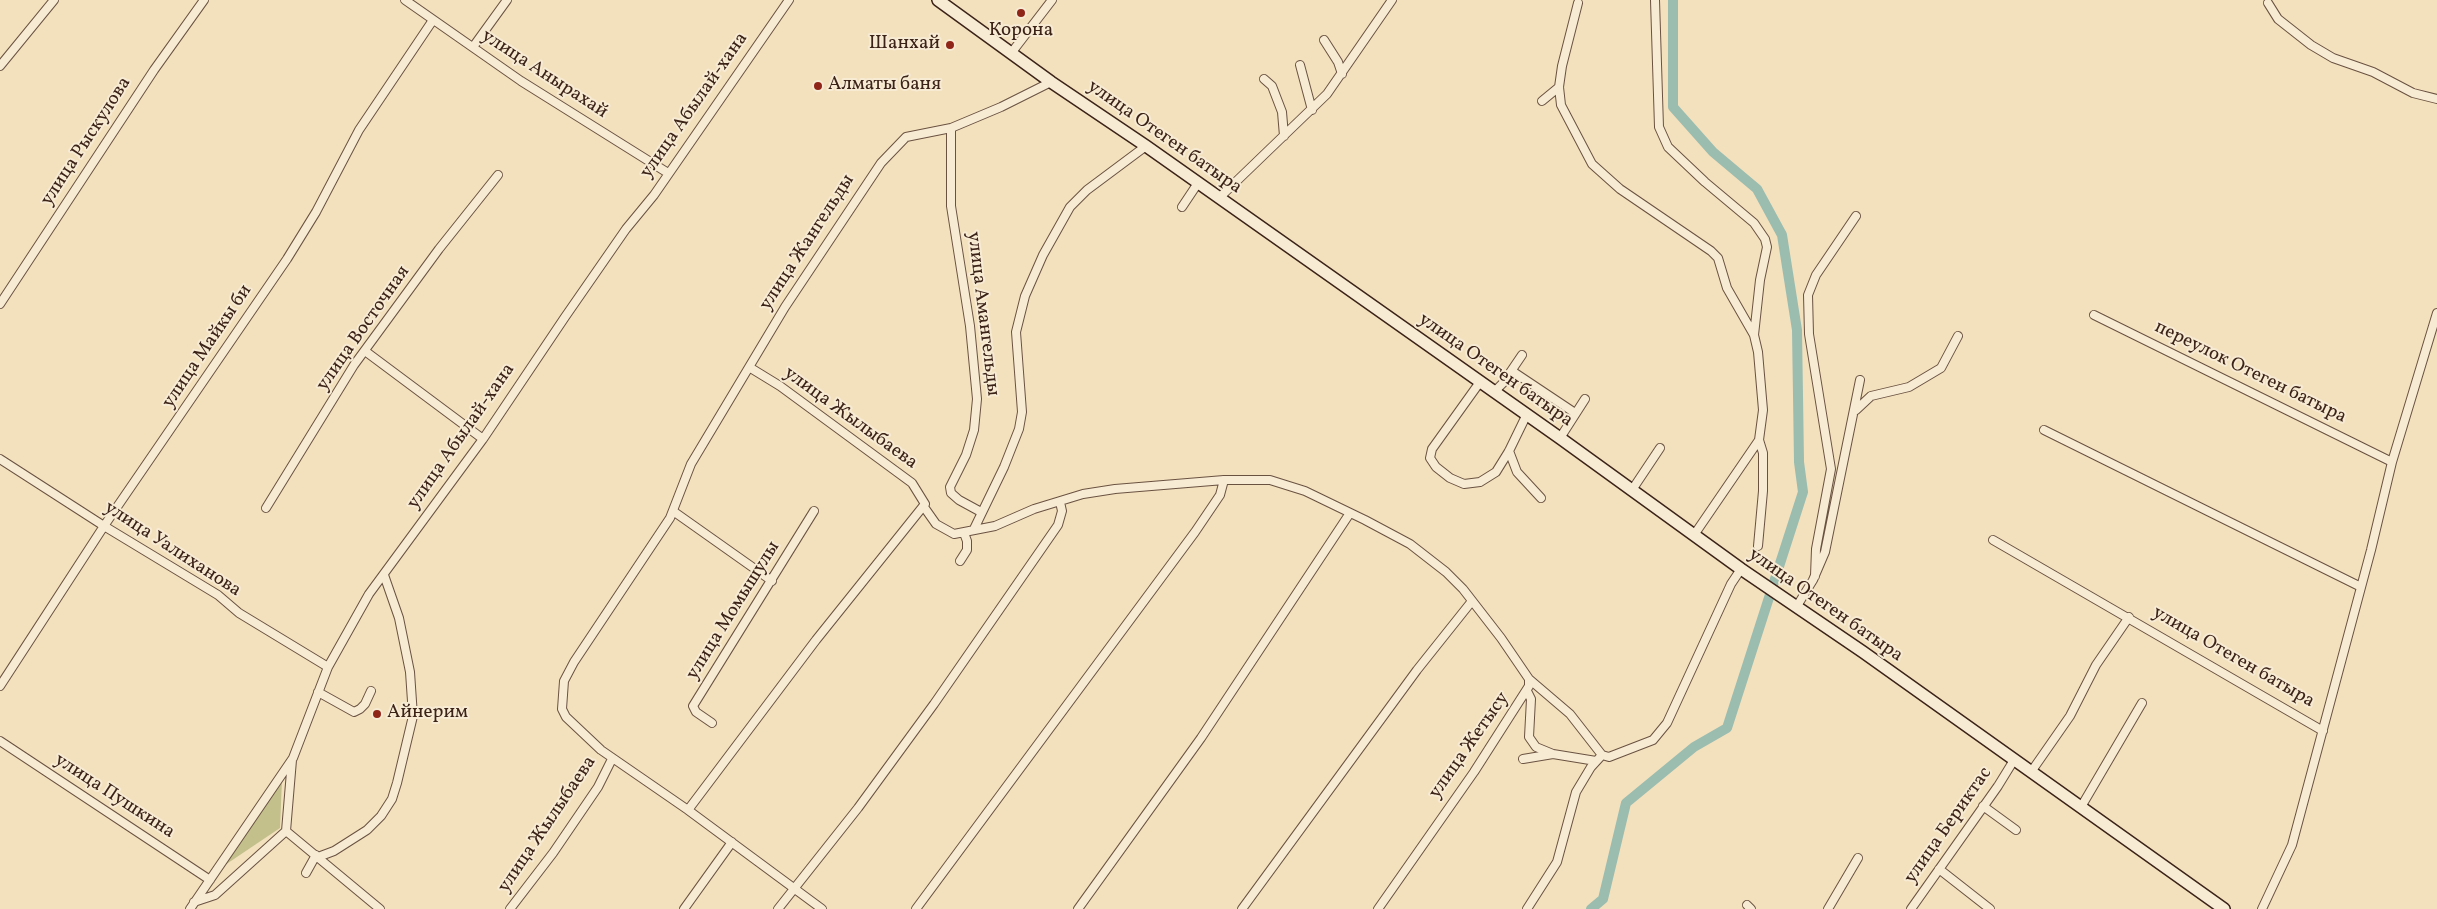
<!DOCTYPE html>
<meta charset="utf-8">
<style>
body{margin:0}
canvas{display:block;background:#f3e0bd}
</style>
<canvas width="2437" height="909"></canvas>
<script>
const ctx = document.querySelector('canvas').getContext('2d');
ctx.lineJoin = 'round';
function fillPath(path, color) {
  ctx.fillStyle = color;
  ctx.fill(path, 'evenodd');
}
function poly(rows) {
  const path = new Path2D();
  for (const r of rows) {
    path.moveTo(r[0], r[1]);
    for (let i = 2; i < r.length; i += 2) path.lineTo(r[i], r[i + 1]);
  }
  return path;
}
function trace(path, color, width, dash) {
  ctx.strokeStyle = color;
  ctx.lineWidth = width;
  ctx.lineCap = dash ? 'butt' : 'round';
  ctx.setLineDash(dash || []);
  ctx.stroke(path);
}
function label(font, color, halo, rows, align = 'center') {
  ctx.font = font + ' Vollkorn,serif';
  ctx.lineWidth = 4;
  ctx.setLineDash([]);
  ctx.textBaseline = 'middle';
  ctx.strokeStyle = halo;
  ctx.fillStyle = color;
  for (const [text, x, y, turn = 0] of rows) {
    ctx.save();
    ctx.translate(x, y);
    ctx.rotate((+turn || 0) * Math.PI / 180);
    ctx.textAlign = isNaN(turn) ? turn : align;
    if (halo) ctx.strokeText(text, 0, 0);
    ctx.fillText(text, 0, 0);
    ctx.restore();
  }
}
const green = poly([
 [282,780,280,828,225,865]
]);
const canal = poly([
 [1591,909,1603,899,1626,803,1694,747,1727,728,1803,492,1799,462,1797,330,1782,235,1757,189,1713,152,1673,107,1673,0]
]);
const street = poly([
 [405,0,521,81,668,173],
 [1655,0,1659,127,1668,147,1705,182,1754,223,1765,239,1767,247,1760,280,1754,335],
 [1578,3,1562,66,1559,87,1561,105,1592,164,1620,189,1711,251,1718,258,1727,288,1754,335,1758,352,1763,410,1759,440,1694,535],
 [2268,3,2278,19,2311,45,2333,58,2373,72,2413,93,2437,99],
 [1324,40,1338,62,1342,74],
 [473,47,507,0],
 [1012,52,1052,0],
 [1300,65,1312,110],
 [0,66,54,0],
 [1264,79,1272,86,1282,112,1284,136],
 [1542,101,1559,87],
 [951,128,951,206,970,326,977,399,974,430,966,455,950,487,951,493,959,500,981,512],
 [1219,198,1327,94,1392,0],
 [1182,207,1198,183],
 [0,304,154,70,204,0],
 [2094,315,2392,462],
 [365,351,483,439],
 [1512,371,1575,413],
 [1480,382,1432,449,1430,458,1436,467,1450,478,1464,484,1480,482,1496,472,1509,451,1527,414],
 [1494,392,1503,383,1522,355],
 [1856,410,1871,396,1909,387,1941,368,1958,336],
 [2044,430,2361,587],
 [1560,438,1585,399],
 [1509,451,1517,472,1541,498],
 [0,459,104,526,218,595,239,613,328,667],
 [1632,490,1660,448],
 [924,507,936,524,954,534,995,526,1034,509,1083,494,1115,489,1224,480,1270,480,1305,491,1365,520,1410,544,1446,572,1463,589,1501,638,1529,679,1529,686,1474,772,1378,909],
 [266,508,354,365,439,249,498,175],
 [673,511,772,581],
 [974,529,1004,467,1019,429,1022,412,1016,332,1025,296,1043,255,1070,207,1087,190,1146,146],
 [1993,540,2323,731],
 [1758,546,1763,491,1763,453,1759,440],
 [960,561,967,550,967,541,964,533],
 [1815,576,1816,549,1831,469,1809,334,1808,295,1816,275,1856,216],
 [1797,606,1813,580,1825,552,1860,380],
 [1529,679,1570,714,1602,755,1609,757,1653,740,1667,723,1731,584,1741,569],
 [0,686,104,526,287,259,316,212,359,130,433,20],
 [1527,691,1531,699,1529,737,1536,747,1553,754],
 [318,692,354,712,360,709,365,704,371,691],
 [712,723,696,712,693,706,814,511],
 [0,741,210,880],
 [1523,759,1553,754,1596,761],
 [2031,772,2070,716,2096,665,2129,617],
 [1983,806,2016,830],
 [2081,807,2142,703],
 [688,810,816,640,925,504,912,483,780,386,749,367],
 [286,831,380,909],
 [318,857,334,851,367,830,381,816,392,799,397,783,413,716,410,672,399,618,384,575],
 [1939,869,1990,909],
 [306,873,316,855],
 [194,902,215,895,286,831,292,760],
 [1747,905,1751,909],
 [190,909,293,758,328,667,369,594,483,439,565,317,626,229,654,195,789,0],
 [510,909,553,853,598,787,612,759],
 [684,909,732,842],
 [778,909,858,808,934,704,1058,525,1062,511,1060,502],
 [822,909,688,810,601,750,566,717,562,709,564,681,574,662,670,518,691,464,785,307,881,163,906,137,951,128,1001,107,1051,82],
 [916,909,1195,532,1220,495,1224,480],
 [1078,909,1201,738,1350,513],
 [1242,909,1417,670,1472,601],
 [1527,909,1557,862,1576,792,1591,767,1602,755],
 [1828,909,1858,858],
 [1911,909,1998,786,2014,760],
 [2262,909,2292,845,2371,550,2392,462,2437,313]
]);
const secondary = poly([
 [938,0,1051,82,1146,146,1560,438,1741,569,1863,652,2224,909]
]);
const markers = [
 [1021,13,5,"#8f2418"],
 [950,45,5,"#8f2418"],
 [818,86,5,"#8f2418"],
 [377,714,5,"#8f2418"]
];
const poiNames = [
 ["Корона",1021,32,"center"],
 ["Шанхай",940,45,"right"],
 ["Алматы баня",828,86],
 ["Айнерим",387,714]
];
const streetNames = [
 ["улица Анырахай",544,75,33],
 ["улица Абылай-хана",695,106,-55],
 ["улица Отеген батыра",1164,138,35],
 ["улица Рыскулова",87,142,-57],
 ["улица Жангельды",808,243,-57],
 ["улица Амангельды",982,314,83],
 ["улица Восточная",364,329,-55],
 ["улица Майкы би",208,347,-56],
 ["улица Отеген батыра",1495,371,35],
 ["переулок Отеген батыра",2250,373,26],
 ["улица Жылыбаева",850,419,36],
 ["улица Абылай-хана",462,437,-55],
 ["улица Уалиханова",172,550,33],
 ["улица Отеген батыра",1825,606,35],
 ["улица Момышулы",734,611,-58],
 ["улица Отеген батыра",2233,658,30],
 ["улица Жетысу",1470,746,-55],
 ["улица Пушкина",114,797,33],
 ["улица Жылыбаева",548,825,-56],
 ["улица Бериктас",1949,826,-55]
];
fillPath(green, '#c3c08c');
trace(canal, '#9bbdb0', 10);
trace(street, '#6a5241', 10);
trace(secondary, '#3c2318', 14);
trace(street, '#f7ebd4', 8);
trace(secondary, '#f7ebd4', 11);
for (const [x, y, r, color] of markers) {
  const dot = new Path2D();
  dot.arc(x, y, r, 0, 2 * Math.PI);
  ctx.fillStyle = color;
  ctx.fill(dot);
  trace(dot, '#f7ebd4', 2);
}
label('19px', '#3c2318', '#f7ebd4', poiNames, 'left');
label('19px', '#3c2318', '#f7ebd4', streetNames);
</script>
